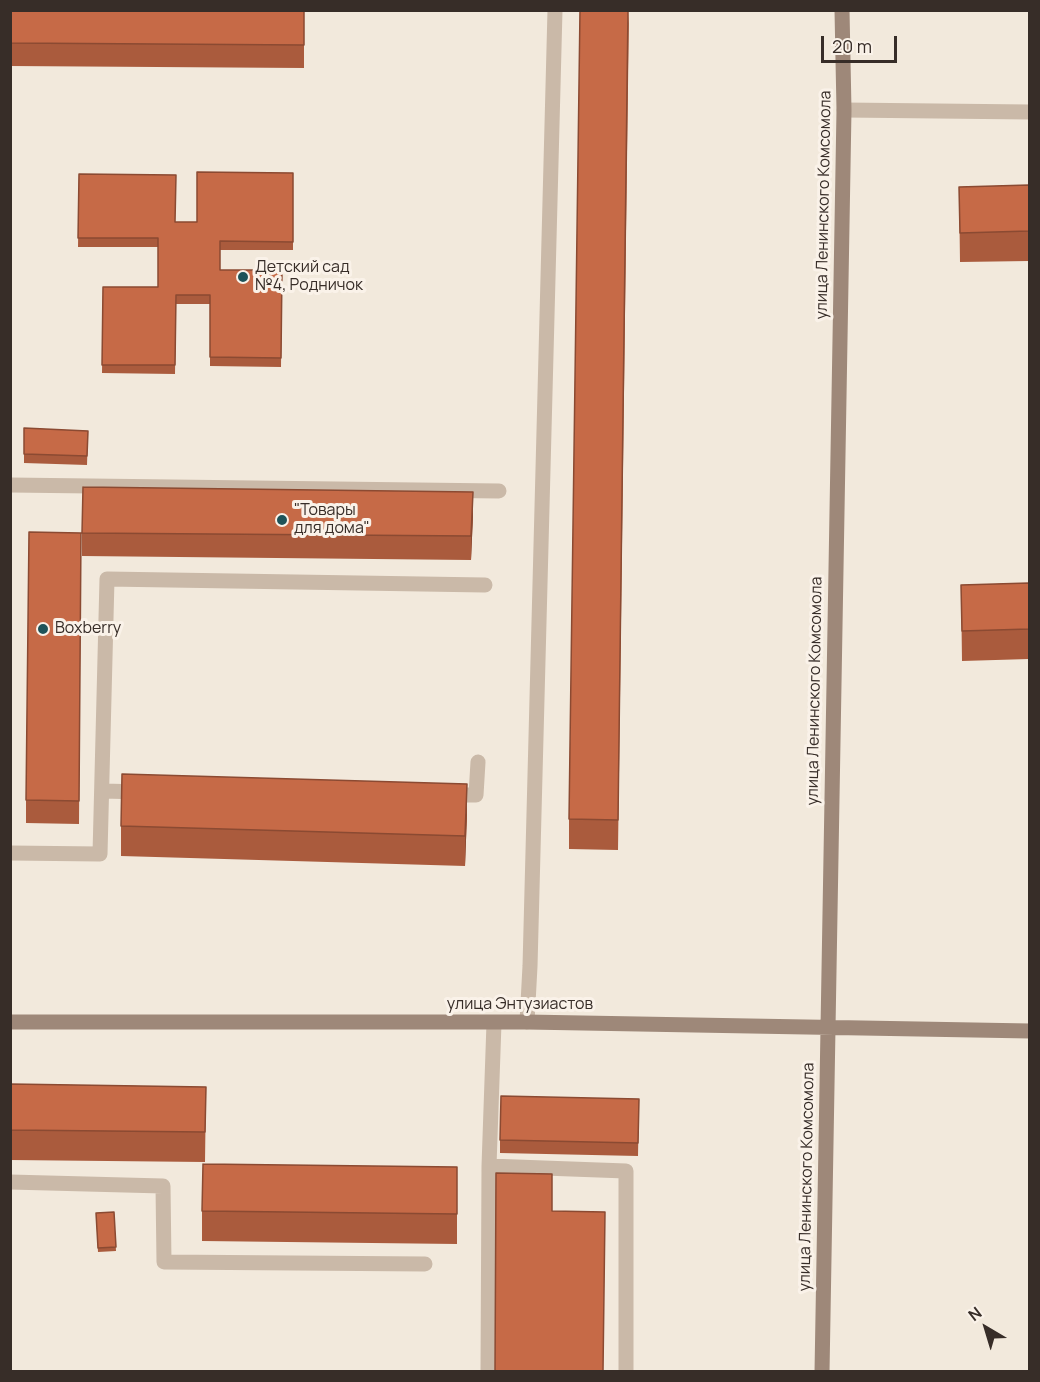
<!DOCTYPE html>
<meta charset="utf-8">
<style>
body{margin:0}
#map{position:relative;width:1040px;height:1382px;overflow:hidden;background:#f2e9dc;font-family:Manrope,sans-serif}
canvas{display:block}
.frame{position:absolute;inset:0;border:12px solid #372d28;pointer-events:none}
.north{position:absolute;left:956px;top:1298px;width:60px;height:60px;-webkit-text-stroke:4px #faf2e9;paint-order:stroke;rotate:322deg;font-size:16px;font-weight:700;line-height:24px;text-align:center;color:#372d28}
.north::after{content:'';display:block;margin:auto;width:21px;height:27px;background:#372d28;clip-path:polygon(50% 0,100% 100%,50% 72%,0 100%)}
.scale{position:absolute;left:821px;top:36px;width:76px;height:27px;box-sizing:border-box;border:3px solid #372d28;border-top:0;padding-left:8px;font-size:18px;line-height:21px;white-space:nowrap;color:#372d28;-webkit-text-stroke:4px #faf2e9;paint-order:stroke}
</style>
<div id="map">
<canvas width="1040" height="1382"></canvas>
<div class="frame"></div>
<div class="north">N</div>
<div class="scale">20 m</div>
</div>
<script>
const ctx = document.querySelector('canvas').getContext('2d');
ctx.lineJoin = 'round';
function poly(rows) {
  const path = new Path2D();
  for (const r of rows) {
    path.moveTo(r[0], r[1]);
    for (let i = 2; i < r.length; i += 2) path.lineTo(r[i], r[i + 1]);
  }
  return path;
}
function trace(path, color, width, dash) {
  ctx.strokeStyle = color;
  ctx.lineWidth = width;
  ctx.lineCap = dash ? 'butt' : 'round';
  ctx.setLineDash(dash || []);
  ctx.stroke(path);
}
function fillPath(path, color) {
  ctx.fillStyle = color;
  ctx.fill(path, 'evenodd');
}
function label(font, color, halo, rows, align = 'center') {
  ctx.font = font + ' Manrope,sans-serif';
  ctx.lineWidth = 6;
  ctx.setLineDash([]);
  ctx.textBaseline = 'middle';
  ctx.strokeStyle = halo;
  ctx.fillStyle = color;
  for (const [text, x, y, turn = 0] of rows) {
    ctx.save();
    ctx.translate(x, y);
    ctx.rotate((+turn || 0) * Math.PI / 180);
    ctx.textAlign = isNaN(turn) ? turn : align;
    if (halo) ctx.strokeText(text, 0, 0);
    ctx.fillText(text, 0, 0);
    ctx.restore();
  }
}
const lane = poly([
 [844,110,1030,112],
 [10,485,499,491],
 [103,791,142,792],
 [448,795,476,795,478,762],
 [10,853,100,854,107,579,485,585],
 [527,1022,530,966,555,10],
 [489,1166,626,1171,626,1372],
 [10,1182,163,1186,164,1262,425,1264],
 [488,1372,489,1166,494,1023]
]);
const secondary = poly([
 [10,1022,527,1022,1030,1031],
 [822,1372,844,110,842,10]
]);
const wall = poly([
 [10,10,304,10,304,68,10,66],
 [629,10,618,850,569,849,569,819],
 [293,173,293,250,220,250,220,270,282,270,281,367,210,366,210,304,176,304,175,374,102,373,103,287,158,287,158,247,78,247,79,174,175,222,197,222],
 [1029,185,1029,261,960,262,959,187],
 [24,428,88,431,87,465,24,463],
 [473,515,471,560,82,556,82,533],
 [81,533,79,824,26,823,26,800],
 [1029,583,1029,659,962,661,961,585],
 [467,814,465,866,121,856,121,826],
 [10,1084,206,1087,205,1162,10,1160],
 [639,1099,638,1156,500,1153,500,1140],
 [457,1167,457,1244,202,1241,202,1211],
 [114,1212,116,1251,98,1252,96,1213]
]);
const shadedWall = poly([
 [473,492,473,515,471,560,471,536],
 [467,784,467,814,465,866,465,836]
]);
const building = poly([
 [10,10,304,10,304,45,10,43,10,10],
 [580,10,628,10,618,820,569,819,580,10],
 [197,172,293,173,293,242,220,241,220,270,282,270,281,358,210,357,210,295,176,295,175,365,102,365,103,287,158,287,158,238,78,238,79,174,176,175,175,222,197,222,197,172],
 [1029,185,1029,231,960,233,959,187,1029,185],
 [24,428,88,431,87,456,24,454,24,428],
 [83,487,473,492,471,536,82,533,83,487],
 [29,532,81,533,79,801,26,800,29,532],
 [1029,583,1029,629,962,631,961,585,1029,583],
 [122,774,467,784,465,836,121,826,122,774],
 [10,1084,206,1087,205,1132,10,1130,10,1084],
 [501,1096,639,1099,638,1143,500,1140,501,1096],
 [203,1164,457,1167,457,1214,202,1211,203,1164],
 [496,1173,552,1174,552,1211,605,1212,603,1371,495,1371,496,1173],
 [114,1212,116,1247,98,1248,96,1213,114,1212]
]);
const markers = [
 [243,277,6,"#1e5359"],
 [282,520,6,"#1e5359"],
 [43,629,6,"#1e5359"]
];
const streetNames = [
 ["улица Ленинского Комсомола",824,205,-89],
 ["улица Ленинского Комсомола",815,691,-89],
 ["улица Энтузиастов",520,1005],
 ["улица Ленинского Комсомола",807,1177,-89]
];
const poiNames = [
 ["Детский сад",255,268],
 ["№4, Родничок",255,286],
 ["\"Товары",294,511],
 ["для дома\"",294,529],
 ["Boxberry",55,629]
];
trace(lane, '#cab9a8', 15);
trace(secondary, '#9e8879', 15);
fillPath(wall, '#aa5b3d');
fillPath(shadedWall, '#8b4a32');
fillPath(building, '#c66a47');
trace(building, '#8b4a32', 1.5);
for (const [x, y, r, color] of markers) {
  const dot = new Path2D();
  dot.arc(x, y, r, 0, 2 * Math.PI);
  ctx.fillStyle = color;
  ctx.fill(dot);
  trace(dot, '#faf2e9', 2);
}
label('16px', '#372d28', '#faf2e9', streetNames);
label('16px', '#372d28', '#faf2e9', poiNames, 'left');
</script>
